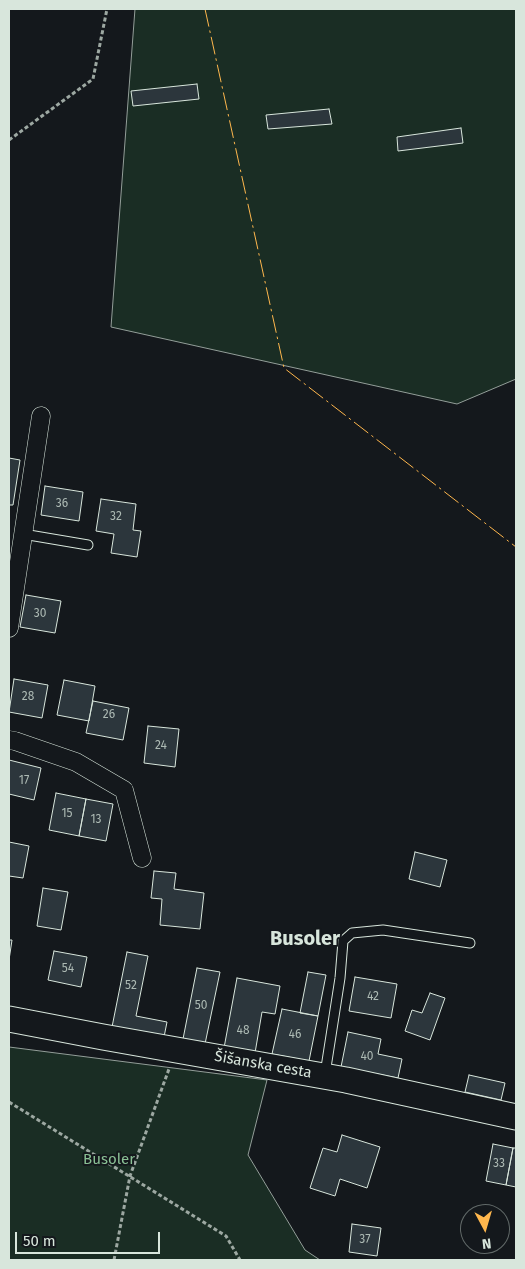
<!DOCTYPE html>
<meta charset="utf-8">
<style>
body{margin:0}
#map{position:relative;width:525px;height:1269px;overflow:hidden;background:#14181c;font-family:"Fira Sans",sans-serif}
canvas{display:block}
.frame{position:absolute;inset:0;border:10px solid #d8e6dc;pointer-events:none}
.north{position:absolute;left:460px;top:1204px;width:50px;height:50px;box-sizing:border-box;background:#14181c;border:1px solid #626a69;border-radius:50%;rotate:174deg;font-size:14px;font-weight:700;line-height:20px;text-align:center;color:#d8e6dc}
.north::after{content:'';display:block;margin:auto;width:18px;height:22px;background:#ffb74d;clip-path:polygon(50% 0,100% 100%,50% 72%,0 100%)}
.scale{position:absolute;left:15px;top:1232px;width:145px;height:22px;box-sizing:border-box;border:2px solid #d8e6dc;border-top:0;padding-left:6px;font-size:15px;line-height:18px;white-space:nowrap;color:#d8e6dc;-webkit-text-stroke:4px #14181c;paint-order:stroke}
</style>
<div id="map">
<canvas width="525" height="1269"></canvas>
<div class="frame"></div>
<div class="north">N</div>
<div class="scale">50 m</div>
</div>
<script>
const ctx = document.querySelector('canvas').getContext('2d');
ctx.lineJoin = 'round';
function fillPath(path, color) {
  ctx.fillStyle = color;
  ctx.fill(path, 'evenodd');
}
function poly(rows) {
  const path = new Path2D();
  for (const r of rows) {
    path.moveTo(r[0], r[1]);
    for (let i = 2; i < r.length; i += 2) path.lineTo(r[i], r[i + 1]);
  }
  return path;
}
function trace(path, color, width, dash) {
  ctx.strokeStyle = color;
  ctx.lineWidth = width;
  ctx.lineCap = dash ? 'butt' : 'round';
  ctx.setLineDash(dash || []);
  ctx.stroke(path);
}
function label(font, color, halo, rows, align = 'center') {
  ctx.font = font + ' "Fira Sans",sans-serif';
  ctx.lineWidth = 4;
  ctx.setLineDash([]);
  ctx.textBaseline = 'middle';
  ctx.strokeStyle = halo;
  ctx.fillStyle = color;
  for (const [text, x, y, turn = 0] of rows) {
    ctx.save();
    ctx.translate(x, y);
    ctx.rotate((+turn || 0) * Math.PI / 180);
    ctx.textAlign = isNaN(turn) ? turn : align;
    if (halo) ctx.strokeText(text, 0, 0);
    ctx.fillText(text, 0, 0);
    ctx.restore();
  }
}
const green = poly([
 [135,9,516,9,516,379,457,404,111,327,135,9],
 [9,1047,267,1080,248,1155,305,1250,320,1260,9,1260,9,1047]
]);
const building = poly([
 [197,84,199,99,133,106,131,91,197,84],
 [329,109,332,124,268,129,266,115,329,109],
 [461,128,463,143,398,151,397,137,461,128],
 [9,458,20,460,13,505,9,505,9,458],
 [45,486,83,492,79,521,41,515,45,486],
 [101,499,136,504,133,530,141,531,137,557,111,553,114,534,96,531,101,499],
 [26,595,61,601,55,633,20,627,26,595],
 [14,679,48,685,42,718,9,712,14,679],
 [64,680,95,686,89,721,57,715,64,680],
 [93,701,129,708,123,740,86,733,93,701],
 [148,726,179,729,175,767,144,763,148,726],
 [9,760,41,768,34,800,9,794,9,760],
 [56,793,86,799,79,836,49,830,56,793],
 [86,799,113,804,106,841,79,836,86,799],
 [9,842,29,846,23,878,9,876,9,842],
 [415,852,447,860,440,887,409,879,415,852],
 [154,871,176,873,174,889,204,893,200,929,160,925,162,899,151,898,154,871],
 [43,888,68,892,61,930,37,926,43,888],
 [9,940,12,940,9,960,9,940],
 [54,951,87,957,81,987,48,980,54,951],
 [127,952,148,956,136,1016,167,1022,164,1037,112,1027,127,952],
 [197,968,220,972,205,1044,183,1039,197,968],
 [308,972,326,975,318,1016,300,1013,308,972],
 [355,977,397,984,391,1018,349,1011,355,977],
 [237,978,280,986,275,1014,262,1012,255,1053,224,1048,237,978],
 [430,993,445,998,430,1040,405,1031,412,1010,422,1013,430,993],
 [282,1009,318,1016,309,1061,272,1054,282,1009],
 [348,1032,381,1039,378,1054,402,1059,398,1078,341,1067,348,1032],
 [469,1075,505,1083,501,1100,465,1092,469,1075],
 [342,1135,380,1147,367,1188,340,1179,335,1196,310,1188,323,1148,337,1152,342,1135],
 [493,1144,513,1148,506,1185,486,1181,493,1144],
 [513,1148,516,1148,516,1187,506,1185,513,1148],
 [352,1224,381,1228,377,1256,349,1252,352,1224]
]);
const path = poly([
 [9,140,93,79,107,9],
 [9,1102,226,1236,240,1260],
 [114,1260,130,1176,169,1069]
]);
const service = poly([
 [23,534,88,545],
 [325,1074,340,978,343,941,352,933,383,930,470,943]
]);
const minor = poly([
 [9,628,41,416],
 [9,740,15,741,76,762,124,790,142,858]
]);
const secondary = poly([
 [9,1019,103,1037,346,1080,516,1117]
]);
const power = poly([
 [205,9,284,368,516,547]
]);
const numberNames = [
 ["36",62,504],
 ["32",116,517],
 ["30",40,614],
 ["28",28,697],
 ["26",109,715],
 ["24",161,746],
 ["17",24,781],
 ["15",67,814],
 ["13",96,820],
 ["54",68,969],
 ["52",131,986],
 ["42",373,997],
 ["50",201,1006],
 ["48",243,1031],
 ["46",295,1035],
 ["40",367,1057],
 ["33",499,1164],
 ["37",365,1240]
];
const streetNames = [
 ["Šišanska cesta",263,1065,10]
];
const parkNames = [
 ["Busoler",109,1160]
];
const districtNames = [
 ["Busoler",305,939]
];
fillPath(green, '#1a2d24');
trace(green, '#939e99', 1);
fillPath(building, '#2c363c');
trace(building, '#d8e6dc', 1);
trace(service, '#d8e6dc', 11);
trace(minor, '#d8e6dc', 19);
trace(secondary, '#d8e6dc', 27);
trace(path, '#9da8a2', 3, [4, 2.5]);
trace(service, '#14181c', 9);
trace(minor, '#14181c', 18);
trace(secondary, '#14181c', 25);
trace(power, '#ffb74d', 1, [18, 4, 2.5, 4]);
label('12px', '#adbab4', null, numberNames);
label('15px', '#d8e6dc', '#14181c', streetNames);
label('15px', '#8ac095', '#14181c', parkNames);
label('bold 20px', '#d8e6dc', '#14181c', districtNames);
</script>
